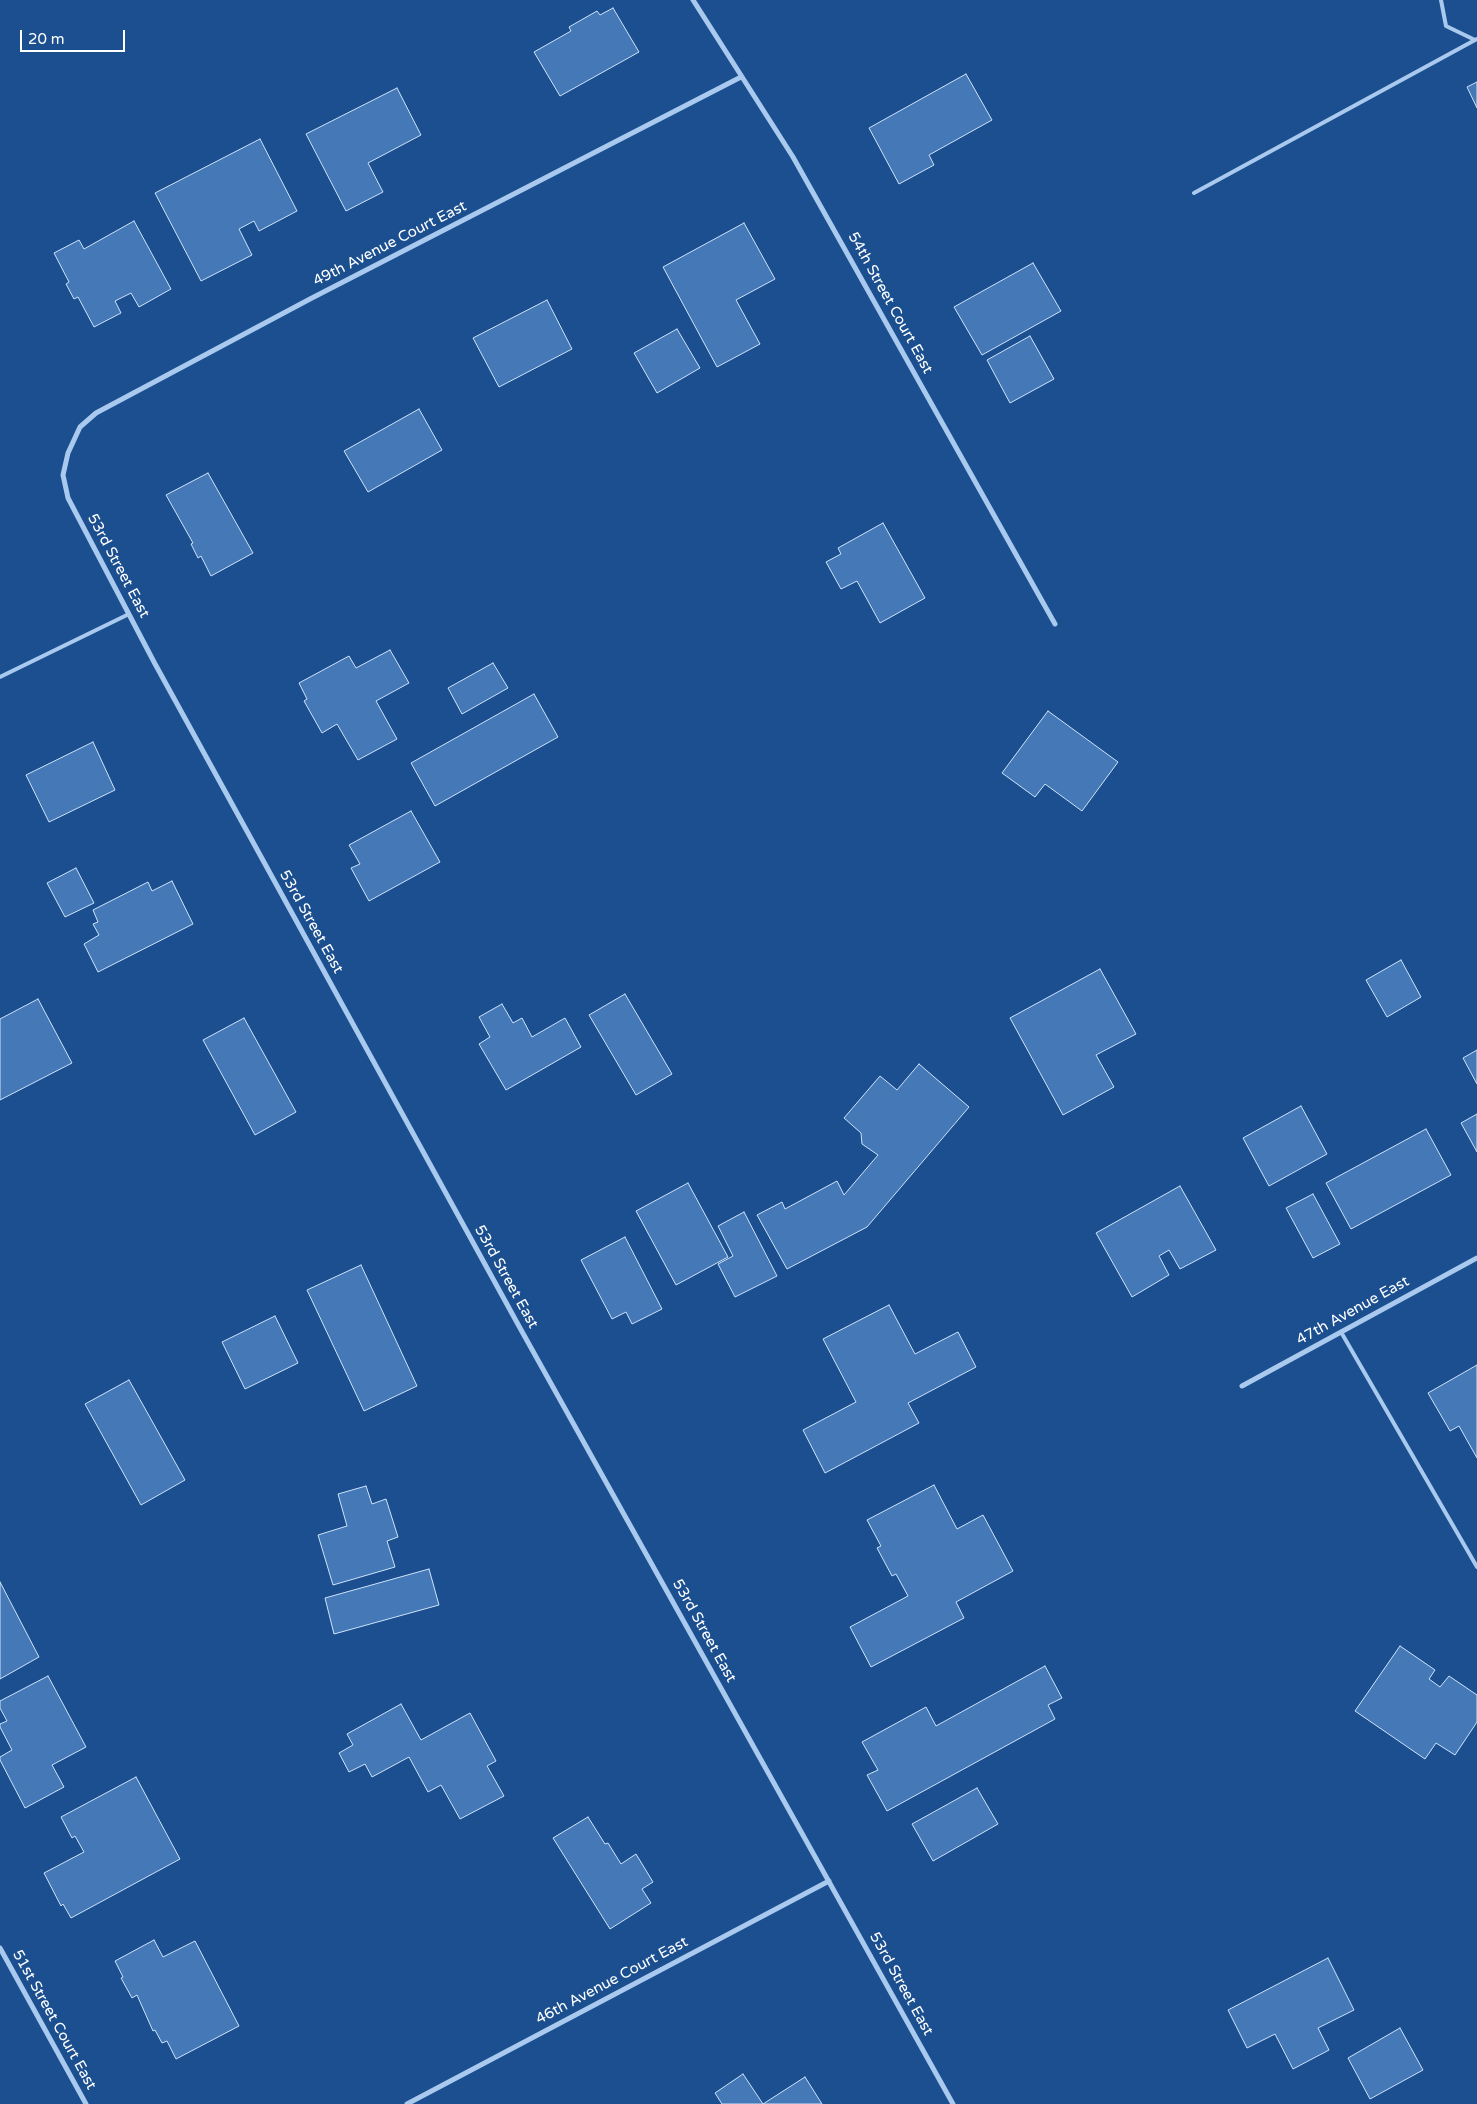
<!DOCTYPE html>
<style>
body{margin:0}
#map{position:relative;width:1477px;height:2104px;overflow:hidden;background:#1b4f8f;font-family:"Varela Round",sans-serif}
canvas{display:block}
.scale{position:absolute;left:20px;top:30px;width:105px;height:22px;box-sizing:border-box;border:2px solid #fff;border-top:0;padding-left:6px;font-size:15px;line-height:18px;white-space:nowrap;color:#fff;-webkit-text-stroke:4px #1b4f8f;paint-order:stroke}
</style>
<div id="map">
<canvas width="1477" height="2104"></canvas>
<div class="scale">20 m</div>
</div>
<script>
const ctx = document.querySelector('canvas').getContext('2d');
ctx.lineJoin = 'round';
function fillPath(path, color) {
  ctx.fillStyle = color;
  ctx.fill(path, 'evenodd');
}
function poly(rows) {
  const path = new Path2D();
  for (const r of rows) {
    path.moveTo(r[0], r[1]);
    for (let i = 2; i < r.length; i += 2) path.lineTo(r[i], r[i + 1]);
  }
  return path;
}
function trace(path, color, width, dash) {
  ctx.strokeStyle = color;
  ctx.lineWidth = width;
  ctx.lineCap = dash ? 'butt' : 'round';
  ctx.setLineDash(dash || []);
  ctx.stroke(path);
}
function label(font, color, halo, rows, align = 'center') {
  ctx.font = font + ' "Varela Round",sans-serif';
  ctx.lineWidth = 5;
  ctx.setLineDash([]);
  ctx.textBaseline = 'middle';
  ctx.strokeStyle = halo;
  ctx.fillStyle = color;
  for (const [text, x, y, turn = 0] of rows) {
    ctx.save();
    ctx.translate(x, y);
    ctx.rotate((+turn || 0) * Math.PI / 180);
    ctx.textAlign = isNaN(turn) ? turn : align;
    if (halo) ctx.strokeText(text, 0, 0);
    ctx.fillText(text, 0, 0);
    ctx.restore();
  }
}
const building = poly([
 [613,8,639,52,560,96,534,52,571,31,569,27,597,11,600,15,613,8],
 [966,74,992,120,929,155,934,165,899,184,869,128,966,74],
 [1477,82,1477,108,1467,87,1477,82],
 [397,88,421,135,368,163,383,192,346,211,306,134,397,88],
 [260,139,297,211,259,231,254,221,239,229,252,255,201,281,155,193,260,139],
 [134,221,171,289,139,307,131,293,115,301,121,313,94,327,78,297,74,299,66,284,69,282,54,253,79,240,84,249,134,221],
 [744,223,775,279,736,300,760,344,717,367,663,267,744,223],
 [1033,263,1061,311,982,355,954,307,1033,263],
 [547,300,572,349,499,387,473,338,547,300],
 [677,329,700,368,657,393,634,353,677,329],
 [1030,336,1054,379,1010,403,987,360,1030,336],
 [419,409,442,450,368,492,344,451,419,409],
 [208,473,253,553,211,576,201,556,198,558,191,544,193,543,166,495,208,473],
 [883,523,925,598,880,623,857,581,841,589,826,562,841,554,838,548,883,523],
 [390,650,409,683,376,701,397,739,358,760,337,724,322,733,304,701,307,699,299,683,349,656,356,668,390,650],
 [493,663,508,688,462,714,448,688,493,663],
 [534,694,558,737,435,806,411,763,534,694],
 [1048,711,1118,762,1082,811,1045,784,1035,797,1002,773,1048,711],
 [93,742,115,790,49,822,26,775,93,742],
 [411,811,440,862,369,901,351,868,360,864,349,845,411,811],
 [76,868,94,903,65,917,47,883,76,868],
 [172,881,193,924,98,972,84,944,99,935,93,924,98,922,93,910,148,882,152,891,172,881],
 [1401,960,1421,997,1387,1017,1366,980,1401,960],
 [1100,969,1136,1034,1096,1055,1114,1087,1063,1115,1010,1018,1100,969],
 [625,994,672,1074,636,1095,589,1015,625,994],
 [38,999,72,1063,0,1100,0,1019,38,999],
 [502,1004,513,1023,522,1018,532,1037,565,1018,581,1047,506,1090,479,1044,490,1037,479,1017,502,1004],
 [244,1018,296,1112,255,1135,203,1040,244,1018],
 [1477,1050,1477,1084,1463,1058,1477,1050],
 [919,1064,969,1107,867,1227,787,1269,757,1215,782,1202,785,1209,837,1181,844,1195,878,1155,862,1144,861,1133,844,1118,880,1076,897,1090,919,1064],
 [1301,1106,1327,1154,1269,1186,1243,1138,1301,1106],
 [1477,1114,1477,1152,1461,1123,1477,1114],
 [1426,1129,1451,1175,1351,1229,1326,1183,1426,1129],
 [688,1183,728,1257,676,1285,636,1211,688,1183],
 [1180,1186,1216,1250,1180,1269,1169,1250,1159,1256,1169,1275,1132,1297,1096,1233,1180,1186],
 [1313,1194,1340,1244,1313,1258,1286,1208,1313,1194],
 [744,1212,777,1276,735,1297,718,1264,733,1256,718,1226,744,1212],
 [625,1237,662,1309,632,1324,626,1312,612,1319,581,1260,625,1237],
 [361,1265,417,1386,364,1411,307,1290,361,1265],
 [889,1305,915,1354,958,1332,976,1367,908,1403,919,1423,825,1473,803,1430,856,1402,823,1339,889,1305],
 [275,1316,298,1363,245,1389,222,1342,275,1316],
 [1477,1365,1477,1458,1459,1426,1450,1431,1428,1393,1477,1365],
 [129,1380,185,1480,141,1505,85,1404,129,1380],
 [934,1485,957,1529,983,1515,1013,1571,956,1602,964,1618,871,1667,850,1627,908,1596,896,1574,892,1576,877,1548,881,1546,867,1520,934,1485],
 [366,1486,372,1504,386,1499,398,1537,387,1541,395,1567,333,1585,318,1535,347,1526,338,1494,366,1486],
 [429,1569,439,1605,334,1634,325,1598,429,1569],
 [0,1582,39,1657,0,1679,0,1582],
 [1400,1646,1435,1670,1429,1679,1440,1687,1449,1676,1477,1695,1477,1722,1455,1755,1436,1743,1425,1759,1355,1711,1400,1646],
 [1045,1666,1062,1698,1048,1705,1055,1719,887,1811,867,1775,878,1770,862,1742,926,1707,936,1726,1045,1666],
 [48,1676,86,1747,52,1765,64,1787,25,1808,0,1760,0,1757,12,1750,0,1727,0,1724,7,1721,0,1708,0,1701,48,1676],
 [401,1704,421,1740,470,1713,496,1761,487,1766,504,1796,460,1819,441,1785,428,1792,409,1757,372,1777,365,1764,349,1772,339,1753,353,1745,347,1734,401,1704],
 [136,1777,180,1859,71,1918,63,1904,61,1906,44,1873,84,1852,75,1836,72,1838,61,1817,136,1777],
 [977,1788,998,1824,933,1861,912,1824,977,1788],
 [588,1817,605,1844,608,1843,621,1864,636,1854,653,1882,642,1889,651,1903,610,1929,553,1838,588,1817],
 [154,1940,163,1957,195,1941,239,2026,176,2059,167,2041,162,2043,155,2030,153,2031,137,1995,132,1998,121,1978,123,1977,115,1961,154,1940],
 [1328,1958,1354,2010,1318,2028,1329,2050,1293,2069,1275,2034,1247,2048,1228,2010,1328,1958],
 [1400,2028,1423,2070,1370,2099,1348,2058,1400,2028],
 [743,2074,763,2104,722,2104,715,2093,743,2074],
 [805,2077,822,2104,763,2104,805,2077]
]);
const service = poly([
 [1441,0,1446,26,1475,40,1477,39],
 [1194,193,1475,40],
 [0,677,129,614],
 [1341,1332,1477,1567]
]);
const minor = poly([
 [693,0,793,157,1055,624],
 [741,77,310,299,96,413,80,427,68,453,63,475,68,498,154,662,520,1328,953,2104],
 [1242,1386,1477,1258],
 [0,1948,86,2104],
 [407,2104,829,1881]
]);
const streetNames = [
 ["49th Avenue Court East",390,244,-27],
 ["54th Street Court East",890,303,61],
 ["53rd Street East",118,566,62],
 ["53rd Street East",311,922,61],
 ["53rd Street East",506,1277,61],
 ["47th Avenue East",1353,1311,-29],
 ["53rd Street East",704,1631,61],
 ["46th Avenue Court East",612,1981,-28],
 ["53rd Street East",901,1984,61],
 ["51st Street Court East",54,2020,61]
];
fillPath(building, '#4478b7');
trace(building, '#cfe3fa', 1);
trace(service, '#a9c9ee', 4);
trace(minor, '#a9c9ee', 5);
label('15px', '#fff', '#1b4f8f', streetNames);
</script>
